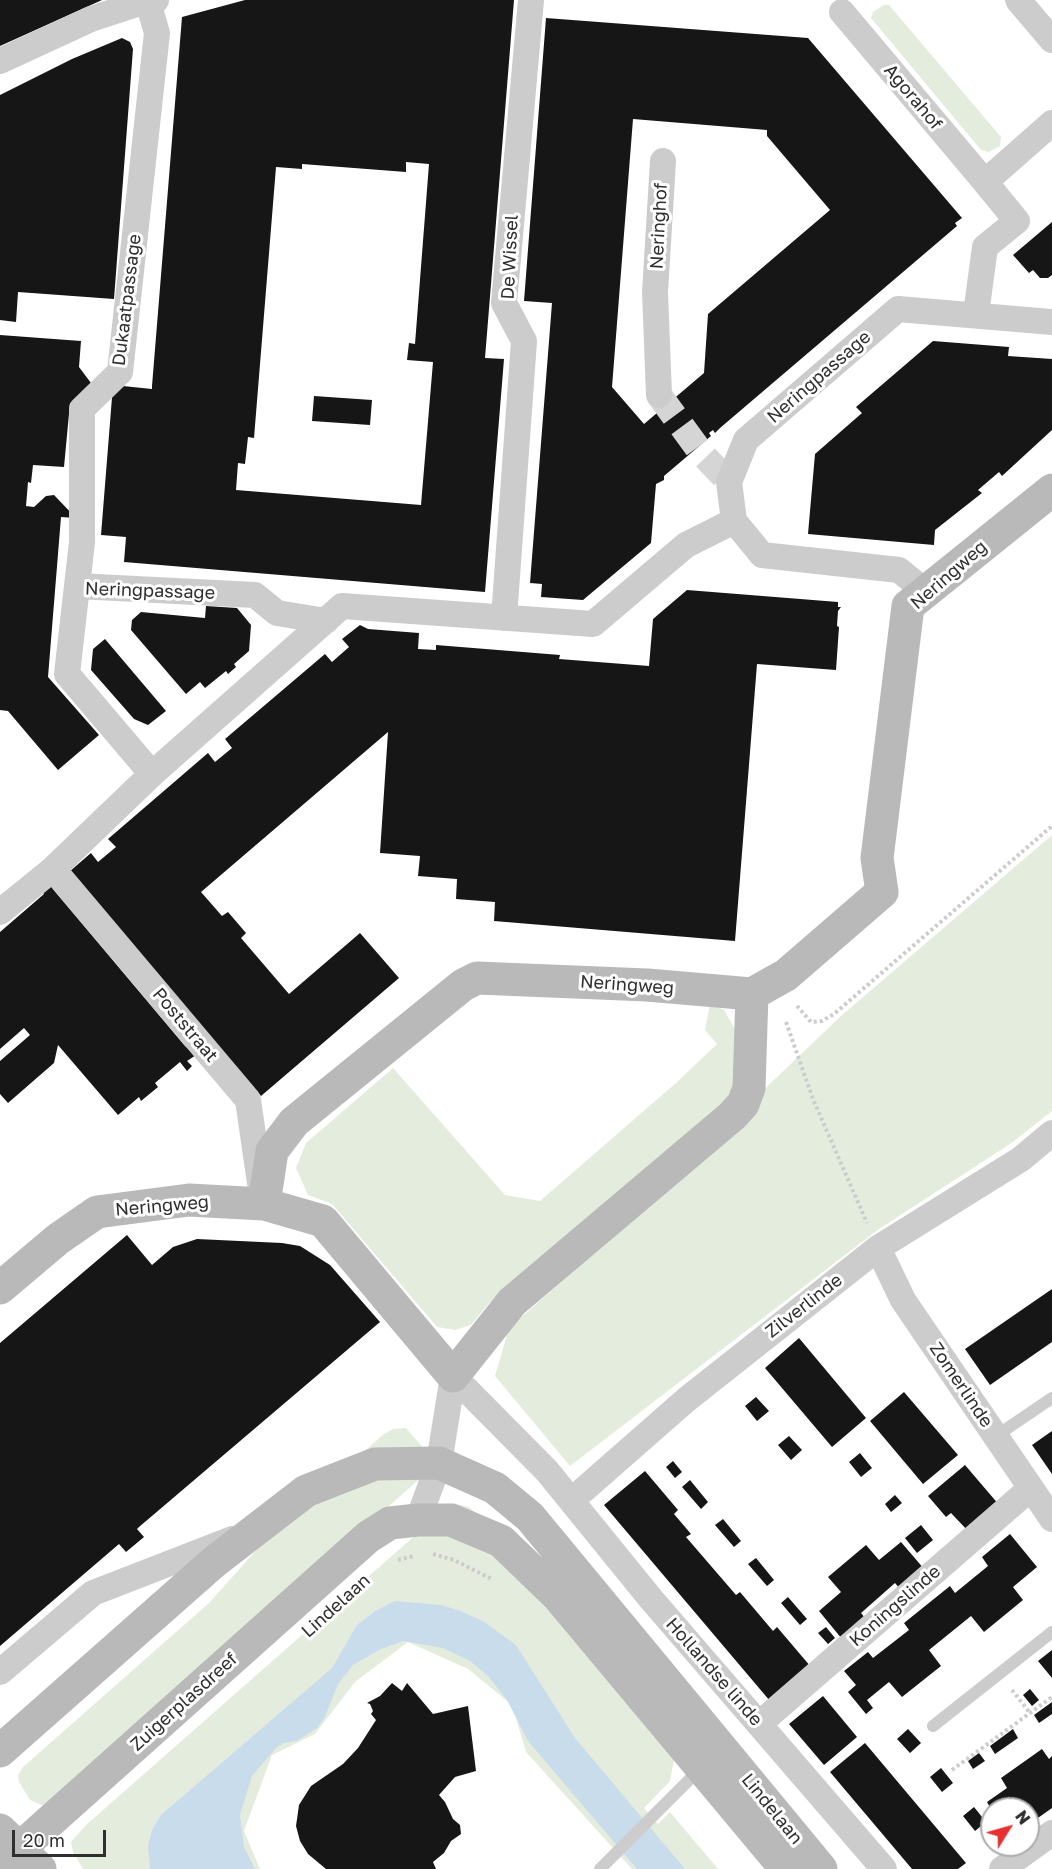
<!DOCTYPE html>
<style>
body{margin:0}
#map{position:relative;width:1052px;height:1869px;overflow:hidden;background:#fff;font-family:"Golos Text",sans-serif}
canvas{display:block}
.north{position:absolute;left:980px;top:1797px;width:60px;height:60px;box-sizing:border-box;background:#fff;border:2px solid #acacac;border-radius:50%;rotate:53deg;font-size:16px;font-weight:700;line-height:24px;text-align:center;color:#2f2f2f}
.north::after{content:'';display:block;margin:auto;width:21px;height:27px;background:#e73131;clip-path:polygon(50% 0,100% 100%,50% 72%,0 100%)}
.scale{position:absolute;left:12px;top:1830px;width:94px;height:27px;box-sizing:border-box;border:3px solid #2f2f2f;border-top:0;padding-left:8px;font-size:18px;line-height:21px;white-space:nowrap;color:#2f2f2f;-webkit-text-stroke:4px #fff;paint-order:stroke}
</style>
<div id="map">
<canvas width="1052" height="1869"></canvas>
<div class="north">N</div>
<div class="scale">20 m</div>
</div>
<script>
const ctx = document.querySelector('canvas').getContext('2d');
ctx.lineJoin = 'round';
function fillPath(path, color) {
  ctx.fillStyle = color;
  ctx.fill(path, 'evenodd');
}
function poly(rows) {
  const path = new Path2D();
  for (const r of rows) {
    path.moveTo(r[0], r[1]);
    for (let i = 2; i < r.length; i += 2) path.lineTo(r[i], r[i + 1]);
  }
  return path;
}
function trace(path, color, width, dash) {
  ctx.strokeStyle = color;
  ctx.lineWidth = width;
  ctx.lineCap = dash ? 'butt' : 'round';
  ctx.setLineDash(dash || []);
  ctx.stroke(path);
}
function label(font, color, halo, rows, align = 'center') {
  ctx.font = font + ' "Golos Text",sans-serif';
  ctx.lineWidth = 6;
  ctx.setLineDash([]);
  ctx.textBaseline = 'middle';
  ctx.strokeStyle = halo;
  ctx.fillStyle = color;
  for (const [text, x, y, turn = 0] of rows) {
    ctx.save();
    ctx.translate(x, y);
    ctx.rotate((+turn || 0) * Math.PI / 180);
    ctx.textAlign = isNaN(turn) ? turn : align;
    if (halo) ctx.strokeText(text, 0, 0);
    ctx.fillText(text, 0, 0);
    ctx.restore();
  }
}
const green = poly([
 [884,5,889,5,1001,137,1000,146,989,152,981,150,871,18,873,12],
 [1052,835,1052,1111,1013,1142,879,1229,570,1466,495,1376,509,1328,575,1270,841,1016],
 [710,1004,724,1010,737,1033,738,1063,730,1100,489,1303,471,1325,455,1330,437,1327,332,1204,308,1195,296,1168,306,1143,393,1068,505,1195,540,1201,676,1083,717,1044,705,1030],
 [406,1428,437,1464,44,1806,30,1800,19,1782,18,1775,23,1767,209,1603,275,1529,384,1434,393,1429],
 [452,1503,469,1507,478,1515,675,1754,670,1781,644,1808,658,1824,670,1812,718,1869,632,1869,526,1752,512,1705,468,1669,408,1642,355,1682,315,1734,272,1755,244,1831,260,1869,83,1869,73,1852,71,1842,86,1825]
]);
const water = poly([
 [395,1601,442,1605,460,1611,483,1621,516,1645,575,1738,685,1869,637,1869,528,1741,507,1700,487,1675,470,1661,443,1648,403,1641,379,1650,353,1665,338,1684,324,1719,317,1728,297,1741,284,1743,277,1747,252,1776,240,1815,244,1847,255,1869,150,1869,148,1846,152,1830,161,1815,332,1668,357,1625,375,1611]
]);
const building = poly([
 [0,0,102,0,0,46],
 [245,0,514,0,485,358,504,359,485,592,124,562,126,537,101,535,113,385,152,389,152,386,182,17],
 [406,162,429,164,415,344,409,343,407,360,433,362,421,505,236,490,238,463,245,464,248,437,254,438,276,167,302,169,302,164,406,172],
 [546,18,808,38,962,218,955,223,957,226,720,428,715,433,713,430,709,433,711,436,664,476,664,480,656,484,651,543,583,600,541,597,542,584,530,583,552,303,524,301],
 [633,119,767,130,767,136,830,210,708,314,704,373,644,424,612,387],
 [122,38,130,42,133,49,114,299,18,292,16,322,0,320,0,95,72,59],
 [1052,222,1052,275,1048,278,1040,278,1033,270,1029,273,1013,255],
 [0,335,81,341,79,367,91,383,76,403,70,403,64,467,33,465,31,483,28,482,26,506,34,507,46,496,54,495,76,518,61,517,48,677,99,735,58,770,8,711,0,710],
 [933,341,1009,347,1008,356,1052,359,1052,430,1002,476,999,472,978,490,982,493,935,530,934,545,808,534,815,454,862,413,856,407],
 [314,396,372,400,370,425,312,421],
 [687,590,838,602,838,607,841,607,838,611,837,626,839,627,836,670,757,664,735,941,494,921,495,902,456,899,457,879,418,876,420,856,380,853,388,732,201,892,222,916,228,912,246,933,241,938,289,994,360,933,399,978,261,1096,69,872,91,853,98,862,116,847,108,839,208,753,215,762,232,748,225,739,325,654,332,662,349,647,342,639,360,625,368,629,419,633,418,649,436,650,436,645,560,655,559,659,649,666,653,619],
 [206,606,237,608,251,625,249,651,234,664,236,667,228,674,226,671,205,688,200,682,186,694,131,630,132,620,141,612,205,618],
 [105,639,166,711,148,725,134,719,91,670,93,649],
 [51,882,55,887,53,889,185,1046,196,1055,187,1061,192,1066,187,1071,180,1062,155,1083,158,1087,141,1101,139,1097,118,1115,58,1045,54,1063,8,1103,0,1094,0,1061,30,1035,24,1028,0,1049,0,932,44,894,42,891],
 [127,1235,152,1265,173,1247,197,1239,282,1243,300,1246,330,1265,380,1322,139,1527,137,1529,144,1537,126,1552,119,1544,0,1646,0,1343],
 [1052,1289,1052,1342,990,1385,965,1349],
 [799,1338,866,1418,832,1447,765,1368],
 [904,1392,958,1455,923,1484,870,1421],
 [756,1397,769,1411,757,1421,745,1406],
 [1052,1431,1052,1474,1032,1445],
 [789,1436,802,1450,791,1460,778,1445],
 [860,1453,872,1468,861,1477,849,1462],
 [673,1461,682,1472,675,1478,666,1467],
 [965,1465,1000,1506,969,1532,951,1513,946,1517,928,1496],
 [645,1471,678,1510,674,1514,691,1534,686,1537,736,1595,740,1592,773,1631,777,1627,811,1667,770,1701,604,1505],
 [690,1480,708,1502,701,1509,682,1487],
 [895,1495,902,1503,891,1512,885,1504],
 [723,1519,741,1541,734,1547,715,1525],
 [921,1525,933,1540,917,1553,905,1538],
 [1010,1534,1037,1567,1013,1587,1023,1600,984,1632,971,1616,929,1650,941,1666,902,1697,889,1682,867,1700,873,1708,866,1714,848,1692,856,1685,844,1671,868,1652,873,1658,909,1630,904,1623,950,1586,955,1593,988,1566,982,1557],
 [901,1542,925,1570,901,1590,895,1583,861,1613,866,1619,842,1639,819,1611,841,1592,828,1577,866,1545,879,1560],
 [756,1558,774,1580,767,1586,748,1564],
 [788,1597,807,1619,800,1625,781,1603],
 [826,1627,835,1638,828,1644,818,1633],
 [1052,1650,1052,1678,1038,1661],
 [392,1683,402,1691,407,1683,433,1714,468,1706,476,1771,455,1777,439,1795,445,1802,453,1819,460,1825,461,1834,451,1841,444,1853,433,1862,436,1869,326,1869,308,1854,300,1841,296,1826,299,1805,311,1786,343,1764,358,1748,376,1720,371,1714,373,1711,370,1704,367,1703,380,1696],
 [1030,1689,1039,1700,1032,1706,1023,1695],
 [823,1696,857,1737,824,1765,789,1724],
 [1052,1702,1052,1714,1039,1723,1034,1715],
 [908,1729,921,1743,910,1753,897,1739],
 [1013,1729,1018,1738,995,1754,990,1746],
 [865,1743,966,1863,958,1869,912,1869,830,1772],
 [1042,1749,1049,1759,1052,1756,1052,1808,1028,1825,1028,1809,991,1809,987,1802,1007,1788,1001,1778],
 [979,1753,985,1761,973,1769,968,1761],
 [941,1768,953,1783,942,1792,930,1777],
 [974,1807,986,1822,975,1831,963,1816]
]);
const streetTunnel = poly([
 [659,395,702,454,729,482]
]);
const path = poly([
 [797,1006,811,1022,822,1021,834,1014,1052,826],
 [786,1022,813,1099,867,1223],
 [433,1554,454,1560,492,1579],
 [398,1560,414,1556],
 [1012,1690,1030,1713],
 [952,1770,1052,1697]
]);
const lane = poly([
 [996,1436,1052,1398],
 [933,1726,1052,1632],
 [600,1869,701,1768]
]);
const street = poly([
 [1018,0,1052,40],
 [842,12,985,182],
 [0,61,91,19,149,0],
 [976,314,985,247,1017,221,985,182,1052,123],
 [659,395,655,292,663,161],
 [77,586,82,542,82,409,120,372,157,33,148,2,156,0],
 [926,592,899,570,762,555,734,521,729,482,746,440,898,309,1052,322],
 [504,618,524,341,504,303,531,0],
 [152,774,67,674,77,586,255,595,277,613,326,621],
 [53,869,248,1100,260,1183],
 [0,912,53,869,152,774,342,606,593,624,686,545,734,521],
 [878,1248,903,1300,1052,1519],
 [453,1376,547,1471,651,1599,884,1869],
 [572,1500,686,1400,878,1248,1021,1159,1052,1133],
 [418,1520,439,1463,453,1376],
 [0,1672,93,1593,232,1539],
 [759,1724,1031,1488],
 [1002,1869,1052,1833]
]);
const secondary = poly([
 [264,1204,272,1151,294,1122,463,985,477,978,647,985,752,994,786,975,882,892,877,858,908,606,1052,490],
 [0,1288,58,1239,97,1212,189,1200,264,1204,323,1221,453,1376,512,1302,732,1116,743,1104,749,1088,752,994],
 [0,1751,214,1562,306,1491,375,1464,439,1463,495,1488,530,1517,821,1869],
 [0,1830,40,1869],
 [0,1866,368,1537,390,1523,418,1520,451,1520,501,1541,557,1595,786,1869]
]);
const streetNames = [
 ["Agorahof",913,97,50],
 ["Neringhof",659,226,-87],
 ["De Wissel",510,257,-87],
 ["Dukaatpassage",127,300,-83],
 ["Neringpassage",819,377,-41],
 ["Neringweg",949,575,-41],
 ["Neringpassage",150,591,2],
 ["Neringweg",627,985,4],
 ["Poststraat",185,1025,50],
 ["Neringweg",162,1206,-5],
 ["Zilverlinde",804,1306,-38],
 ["Zomerlinde",961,1385,56],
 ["Lindelaan",336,1606,-42],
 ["Koningslinde",895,1606,-41],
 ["Hollandse linde",714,1672,49],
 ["Zuigerplasdreef",184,1702,-42],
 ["Lindelaan",772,1809,51]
];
fillPath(green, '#e4eddd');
fillPath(water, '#c9dcec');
fillPath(building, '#161616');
trace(streetTunnel, '#d5d5d5', 26, [26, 13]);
trace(path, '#ccc', 4, [3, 3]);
trace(lane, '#ccc', 12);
trace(street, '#ccc', 26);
trace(secondary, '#b9b9b9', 33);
label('18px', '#2f2f2f', '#fff', streetNames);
</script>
